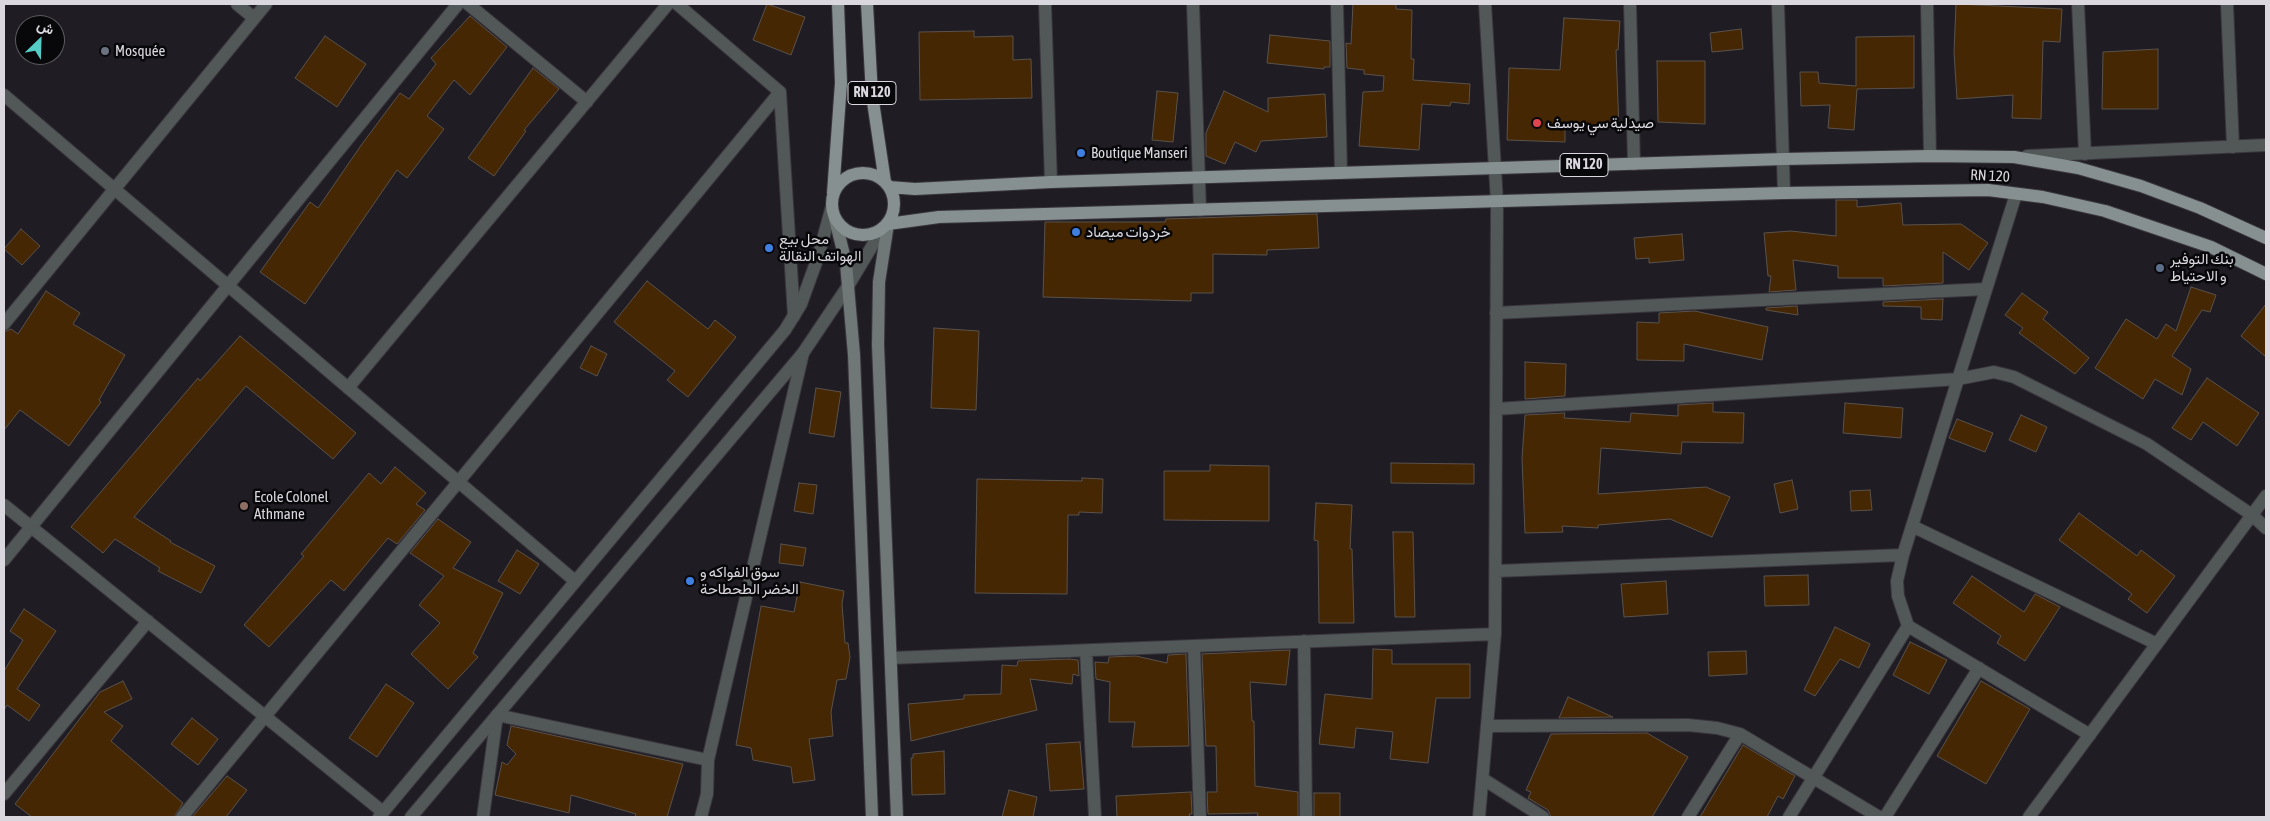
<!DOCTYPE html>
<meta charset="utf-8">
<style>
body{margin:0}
#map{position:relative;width:2270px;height:821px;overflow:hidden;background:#1f1c23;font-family:"Asap Condensed",Vazirmatn,sans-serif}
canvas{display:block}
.frame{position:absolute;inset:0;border:5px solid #dad8de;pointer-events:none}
.north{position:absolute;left:15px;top:15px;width:50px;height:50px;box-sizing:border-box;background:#08070a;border:1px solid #5c5b5f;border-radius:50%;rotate:24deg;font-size:14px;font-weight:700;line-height:20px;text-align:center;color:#dad8de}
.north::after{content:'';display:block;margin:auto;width:18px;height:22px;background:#55cdc6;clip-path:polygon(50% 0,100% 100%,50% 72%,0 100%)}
</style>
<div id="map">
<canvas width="2270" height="821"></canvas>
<div class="frame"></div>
<div class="north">ش</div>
</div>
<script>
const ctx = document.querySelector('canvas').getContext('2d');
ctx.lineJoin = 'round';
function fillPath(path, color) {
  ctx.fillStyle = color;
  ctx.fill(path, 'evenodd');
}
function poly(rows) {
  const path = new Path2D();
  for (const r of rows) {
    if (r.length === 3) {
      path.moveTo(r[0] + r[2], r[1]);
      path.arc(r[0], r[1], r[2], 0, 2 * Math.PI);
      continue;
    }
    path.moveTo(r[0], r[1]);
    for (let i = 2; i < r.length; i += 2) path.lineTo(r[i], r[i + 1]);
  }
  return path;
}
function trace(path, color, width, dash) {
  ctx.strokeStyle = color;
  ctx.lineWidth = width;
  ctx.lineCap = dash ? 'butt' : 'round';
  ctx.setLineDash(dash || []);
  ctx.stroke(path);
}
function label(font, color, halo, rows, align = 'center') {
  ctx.font = font + ' "Asap Condensed",Vazirmatn,sans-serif';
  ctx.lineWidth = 5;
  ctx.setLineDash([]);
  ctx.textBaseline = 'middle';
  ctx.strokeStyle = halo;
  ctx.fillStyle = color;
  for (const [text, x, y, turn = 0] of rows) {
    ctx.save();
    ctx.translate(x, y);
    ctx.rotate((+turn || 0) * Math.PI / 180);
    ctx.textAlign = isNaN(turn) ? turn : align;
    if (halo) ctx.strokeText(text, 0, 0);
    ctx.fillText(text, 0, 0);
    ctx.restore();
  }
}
const building = poly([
 [767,4,805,17,791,55,753,40,767,4],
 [1353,4,1396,4,1396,9,1412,10,1411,59,1414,59,1413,80,1470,84,1469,104,1451,102,1450,106,1422,104,1419,150,1359,146,1363,92,1383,91,1384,76,1364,74,1364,70,1347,68,1346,43,1351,44,1353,4],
 [1956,4,2062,9,2060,42,2043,41,2041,119,2012,118,2013,95,1957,99,1954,52,1956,4],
 [470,16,507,47,470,95,454,80,427,116,444,129,407,178,397,170,305,304,260,272,310,202,318,208,362,144,400,93,409,99,436,64,431,58,470,16],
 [1564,18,1620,21,1618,50,1616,50,1619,128,1565,129,1565,142,1507,140,1509,68,1560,70,1564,18],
 [1741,29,1743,49,1712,52,1710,33,1741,29],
 [974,31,974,37,1013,36,1013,60,1031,59,1032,98,920,100,919,32,974,31],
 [1270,35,1330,41,1330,67,1324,67,1324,69,1267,63,1270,35],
 [325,36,366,64,337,107,295,78,325,36],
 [1914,36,1914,88,1857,89,1854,130,1828,128,1830,105,1801,106,1800,72,1818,72,1819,83,1856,86,1856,37,1914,36],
 [2158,49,2158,109,2102,109,2103,52,2158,49],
 [1657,61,1705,61,1705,124,1658,122,1657,61],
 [533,68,559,89,524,130,526,131,494,176,468,158,533,68],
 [1157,91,1178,93,1173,142,1152,140,1157,91],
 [1224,91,1268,112,1268,98,1325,94,1327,137,1261,141,1256,152,1235,142,1225,164,1206,156,1206,133,1224,91],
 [1836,200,1857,200,1857,207,1901,203,1903,225,1961,224,1988,243,1969,270,1943,252,1943,283,1883,286,1883,278,1838,278,1838,266,1793,260,1796,290,1769,292,1771,276,1768,276,1764,233,1791,231,1836,236,1836,200],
 [1317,214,1319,248,1267,250,1267,255,1213,254,1213,293,1191,293,1191,301,1043,297,1045,222,1165,222,1166,219,1317,214],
 [21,229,40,246,22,265,4,249,21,229],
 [1682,234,1684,260,1649,263,1649,258,1636,259,1634,238,1682,234],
 [647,281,708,329,715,320,736,337,688,397,667,380,675,371,614,322,647,281],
 [2191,287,2216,295,2210,312,2202,310,2172,356,2191,369,2182,395,2155,379,2143,399,2095,368,2126,319,2157,339,2166,324,2176,331,2191,287],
 [46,291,80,313,73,324,125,355,99,400,101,402,69,446,20,410,4,430,4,332,11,329,18,334,46,291],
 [2022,293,2048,312,2043,319,2089,358,2075,374,2019,333,2023,328,2005,315,2022,293],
 [1943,299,1942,320,1921,319,1921,307,1883,306,1883,302,1943,299],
 [2266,304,2266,357,2241,336,2266,304],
 [1797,306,1798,315,1766,310,1766,308,1797,306],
 [1695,311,1768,327,1762,360,1684,344,1684,361,1637,360,1637,322,1659,323,1659,313,1695,311],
 [934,328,979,331,976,410,931,408,934,328],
 [240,336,356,433,333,459,246,386,134,517,171,541,170,542,215,566,201,593,158,571,160,568,115,539,103,553,71,527,198,378,200,381,240,336],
 [591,346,607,354,597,376,580,368,591,346],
 [1525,362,1566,364,1565,396,1525,399,1525,362],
 [2207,378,2259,413,2237,446,2203,422,2191,440,2172,428,2207,378],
 [816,388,841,392,834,437,809,433,816,388],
 [1713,403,1713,412,1744,413,1743,443,1682,442,1681,454,1601,448,1598,494,1706,487,1730,497,1712,537,1670,519,1598,525,1598,528,1562,526,1563,532,1525,533,1522,458,1525,415,1565,413,1564,418,1630,422,1631,413,1678,416,1678,405,1713,403],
 [1845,403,1903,408,1901,438,1843,433,1845,403],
 [2021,415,2047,427,2036,452,2009,440,2021,415],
 [1957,419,1993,433,1985,452,1949,438,1957,419],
 [1391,463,1474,464,1474,484,1391,483,1391,463],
 [1210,465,1269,466,1269,521,1164,520,1164,471,1210,471,1210,465],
 [395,467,426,493,416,504,425,510,397,544,388,538,344,591,331,580,269,647,244,625,304,556,301,554,369,473,381,484,395,467],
 [1082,478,1103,479,1102,513,1079,512,1079,515,1068,515,1067,594,975,593,977,479,1082,481,1082,478],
 [1792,480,1798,509,1780,513,1774,484,1792,480],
 [799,483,817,485,813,514,794,511,799,483],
 [1870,490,1872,510,1851,511,1850,491,1870,490],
 [1316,503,1352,505,1350,549,1352,549,1354,623,1319,623,1318,541,1314,540,1316,503],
 [2079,513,2137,556,2141,550,2175,576,2147,613,2128,599,2132,594,2059,540,2079,513],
 [438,519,471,542,453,568,503,593,473,653,478,657,448,689,411,654,440,623,419,605,444,576,410,553,438,519],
 [1393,532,1413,532,1415,617,1395,617,1393,532],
 [781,544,806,548,803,566,779,563,781,544],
 [517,550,539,564,520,594,498,581,517,550],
 [1808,575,1809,605,1765,606,1764,576,1808,575],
 [1972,576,2024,612,2035,594,2060,607,2025,661,1997,643,2001,636,1953,603,1972,576],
 [1666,581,1668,614,1624,617,1621,584,1666,581],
 [800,582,844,591,842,604,845,643,848,643,850,657,846,679,837,680,831,712,833,736,809,739,815,780,793,783,791,767,753,760,751,748,736,745,761,606,794,612,800,582],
 [24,609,56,631,17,689,40,705,29,721,7,705,4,710,4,671,23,640,10,631,24,609],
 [1835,627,1870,644,1859,668,1840,659,1815,696,1804,690,1835,627],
 [1910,642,1947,660,1929,694,1893,675,1910,642],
 [1373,649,1392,650,1392,664,1470,664,1470,698,1436,698,1428,763,1390,759,1393,732,1356,728,1354,748,1319,744,1325,694,1372,699,1373,649],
 [1290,650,1286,685,1250,682,1252,721,1254,721,1255,786,1298,792,1298,817,1257,817,1258,813,1208,814,1207,792,1217,792,1216,746,1206,746,1202,654,1290,650],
 [1746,651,1747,674,1709,676,1708,652,1746,651],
 [1186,654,1189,746,1132,747,1135,722,1109,722,1110,682,1096,679,1095,662,1108,663,1109,657,1136,656,1167,663,1168,655,1186,654],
 [1069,659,1078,660,1079,676,1073,674,1072,684,1030,679,1037,710,911,741,908,704,964,699,964,695,1001,694,1002,665,1017,666,1018,661,1069,659],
 [123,681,132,699,104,712,123,726,111,741,183,803,174,817,32,817,15,804,100,692,123,681],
 [1981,681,2030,709,1986,784,1937,756,1981,681],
 [386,684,414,703,377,757,349,738,386,684],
 [1568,697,1613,717,1559,718,1568,697],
 [192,718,218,739,198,765,171,744,192,718],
 [511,726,683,764,667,817,635,817,636,814,571,795,569,813,495,795,502,762,507,765,516,754,507,745,511,726],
 [1647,733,1688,757,1652,817,1551,817,1548,810,1528,798,1531,792,1526,790,1551,734,1647,733],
 [1080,742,1084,789,1050,791,1046,744,1080,742],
 [1743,745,1795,776,1783,799,1778,796,1767,817,1700,817,1743,745],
 [944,751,945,794,912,795,911,758,913,758,913,754,944,751],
 [227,776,247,790,226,817,192,817,227,776],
 [1009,790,1037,797,1033,817,1002,817,1009,790],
 [1191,792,1192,814,1189,814,1190,817,1117,817,1116,796,1191,792],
 [1314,793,1340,793,1340,817,1314,817,1314,793]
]);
const minor = poly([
 [237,4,254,18],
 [468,4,587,102],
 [677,4,780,92,794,316],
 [1045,4,1051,182],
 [1193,4,1200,210],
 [1337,4,1341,173],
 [1630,4,1634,164],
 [1778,4,1784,193],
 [1927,4,1930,156],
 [2078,4,2085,154],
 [2227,4,2233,147],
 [4,95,575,581],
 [2027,156,2266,145],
 [1496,313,1986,289],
 [4,324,266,4],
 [348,388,668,4],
 [1496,409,1958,379,1994,372,2014,377,2147,444,2252,515,2266,528],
 [4,505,383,812],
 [1912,526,2157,644],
 [4,560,458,4],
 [1496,571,1903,555],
 [1908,626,1898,596,1897,581,1903,555,2016,194],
 [1304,641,1306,817],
 [1194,646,1200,817],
 [1086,651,1095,817],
 [891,658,1495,634],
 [1487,726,1688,725,1717,728,1740,734,1879,817],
 [1483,779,1543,817],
 [4,794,148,621],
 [182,817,780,92],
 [483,817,497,715,708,760],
 [701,817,707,794,708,760,803,353],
 [1479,817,1495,634,1497,202,1485,4],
 [1688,817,1740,734],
 [1789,817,1908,626,2090,735],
 [1885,817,1979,668],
 [2029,817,2266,496]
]);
const tertiary = poly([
 [379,817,785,330,801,304,818,257,832,206],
 [411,817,803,353,848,286,883,228]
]);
const secondary = poly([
 [835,219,846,263,854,355,872,817],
 [888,224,879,282,878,345,897,817]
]);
const primary = poly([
 [867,4,872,95,885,182],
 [863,204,31],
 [889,187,915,189,1051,182,1784,159,1930,156,2014,157,2078,168,2141,186,2200,208,2266,238],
 [833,193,841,83,838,4],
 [888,224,939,217,1784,193,1988,190,2043,197,2105,211,2211,247,2266,274]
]);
const markers = [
 [105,51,5,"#6b7280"],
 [1537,123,5,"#e0444e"],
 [1081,153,5,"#3f7fe0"],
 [1076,232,5,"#3f7fe0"],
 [769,248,5,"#3f7fe0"],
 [2160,268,5,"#5c6f8a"],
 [244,506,5,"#8d6e63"],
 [690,581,5,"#3f7fe0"]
];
const shields = [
 [872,93,48],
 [1584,165,48]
];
const shieldNames = [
 ["RN 120",872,93],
 ["RN 120",1584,165]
];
const poiNames = [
 ["Mosquée",115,51],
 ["صيدلية سي يوسف",1547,123],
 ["Boutique Manseri",1091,153],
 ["خردوات ميصاد",1086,232],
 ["محل بيع",779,239],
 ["الهواتف النقالة",779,256],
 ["بنك التوفير",2170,259],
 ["و الاحتياط",2170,276],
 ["Ecole Colonel",254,497],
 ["Athmane",254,514],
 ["سوق الفواكه و",700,572],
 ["الخضر الطحطاحة",700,589]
];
const streetNames = [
 ["RN 120",1990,176,3]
];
fillPath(building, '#452703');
trace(building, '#5a524b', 1);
trace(minor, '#39363d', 14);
trace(tertiary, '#39363d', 14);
trace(secondary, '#39363d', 14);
trace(primary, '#39363d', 14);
trace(minor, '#525757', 12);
trace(tertiary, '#525757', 12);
trace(secondary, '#6f7777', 12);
trace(primary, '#869090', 12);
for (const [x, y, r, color] of markers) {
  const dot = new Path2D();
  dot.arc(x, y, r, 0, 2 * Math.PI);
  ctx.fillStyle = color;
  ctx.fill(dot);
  trace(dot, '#08070a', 2);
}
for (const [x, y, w] of shields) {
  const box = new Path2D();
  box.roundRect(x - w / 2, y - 11.5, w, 23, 4);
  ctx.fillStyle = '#08070a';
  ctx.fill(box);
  trace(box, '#dad8de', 1);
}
label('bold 14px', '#dad8de', null, shieldNames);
label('15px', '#dad8de', '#08070a', poiNames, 'left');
label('15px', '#dad8de', '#08070a', streetNames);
</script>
